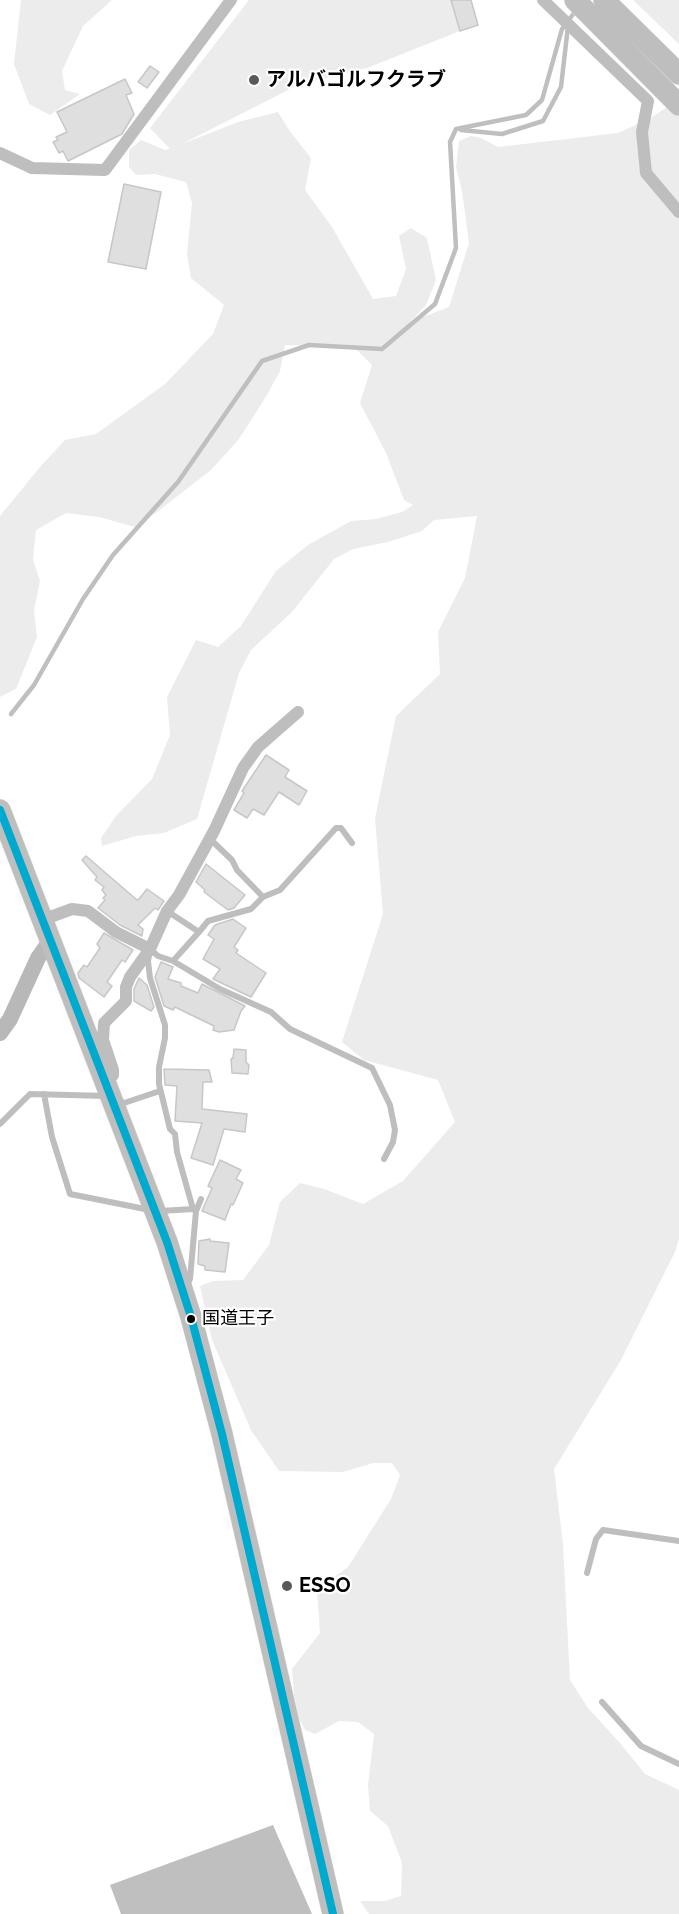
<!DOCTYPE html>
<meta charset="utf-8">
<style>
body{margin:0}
canvas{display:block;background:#fff}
</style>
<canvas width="679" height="1914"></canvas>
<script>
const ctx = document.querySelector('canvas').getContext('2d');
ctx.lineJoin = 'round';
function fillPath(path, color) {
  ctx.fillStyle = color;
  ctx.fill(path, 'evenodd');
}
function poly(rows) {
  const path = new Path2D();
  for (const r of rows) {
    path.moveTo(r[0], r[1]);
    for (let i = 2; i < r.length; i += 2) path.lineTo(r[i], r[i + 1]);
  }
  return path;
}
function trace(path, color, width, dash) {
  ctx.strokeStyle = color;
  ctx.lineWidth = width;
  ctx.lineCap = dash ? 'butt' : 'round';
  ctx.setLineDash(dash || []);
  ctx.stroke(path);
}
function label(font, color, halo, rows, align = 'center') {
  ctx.font = font + ' Raleway,"Noto Sans JP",sans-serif';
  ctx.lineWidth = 4.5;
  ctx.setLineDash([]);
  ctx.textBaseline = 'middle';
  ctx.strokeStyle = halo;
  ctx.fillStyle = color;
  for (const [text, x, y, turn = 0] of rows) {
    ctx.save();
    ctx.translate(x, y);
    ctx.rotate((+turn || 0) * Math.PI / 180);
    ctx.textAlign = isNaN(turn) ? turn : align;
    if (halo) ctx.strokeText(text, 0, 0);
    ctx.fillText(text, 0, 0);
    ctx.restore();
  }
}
const green = poly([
 [21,0,112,0,83,26,62,71,65,90,80,94,50,115,29,104,14,64],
 [249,0,451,0,460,31,367,68,298,85,182,144,238,122,278,112,289,130,311,158,305,190,332,227,373,299,396,296,406,269,399,236,411,228,427,238,436,280,426,305,410,322,449,307,469,243,462,191,456,167,459,141,471,136,481,138,498,147,618,133,649,119,679,99,679,1239,675,1252,621,1360,554,1469,563,1544,570,1680,588,1708,620,1743,645,1774,679,1790,679,1914,369,1914,360,1901,385,1901,401,1896,402,1863,388,1826,370,1811,368,1785,374,1734,358,1722,339,1721,315,1734,305,1730,299,1718,294,1695,292,1669,320,1633,317,1590,348,1567,391,1499,400,1475,392,1463,373,1463,343,1472,279,1471,251,1430,212,1340,200,1286,213,1281,243,1280,269,1245,280,1202,300,1183,324,1189,363,1204,403,1181,455,1122,438,1080,364,1060,342,1042,383,914,375,818,396,716,440,674,438,632,465,578,477,516,434,520,422,531,388,542,353,549,334,559,292,612,251,650,239,673,197,819,164,833,136,836,102,846,101,838,116,816,152,779,170,735,167,697,196,640,218,647,241,626,276,571,308,545,351,521,376,519,402,512,413,505,404,500,386,453,360,403,372,365,353,346,285,345,280,371,267,395,239,439,211,470,157,512,135,527,99,517,66,513,36,530,33,559,40,581,34,610,37,637,16,689,0,697,0,516,40,467,65,440,96,434,165,384,213,334,224,305,191,278,187,254,192,203,186,182,155,174,136,175,129,167,129,150,141,140,165,150,170,149,150,128],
 [633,0,679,0,679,44]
]);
const water = poly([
 [273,1825,312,1914,121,1914,110,1885]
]);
const stream = poly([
 [456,129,526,115,542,100,562,29,577,9],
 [461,130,502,134,543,121,561,87,568,26],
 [11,714,34,685,83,599,113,555,178,482,262,361,309,345,382,349,435,304,456,248,450,142,456,129]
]);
const building = poly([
 [451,0,471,0,478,25,460,31,451,0],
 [150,66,159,72,147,88,138,82,150,66],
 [125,79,132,93,126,95,134,114,122,134,68,161,63,151,59,153,53,142,58,140,56,137,67,132,57,112,125,79],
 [124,184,161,192,146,269,108,262,124,184],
 [266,755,289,770,285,777,307,791,299,805,279,792,264,815,253,809,247,818,234,810,244,793,242,791,266,755],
 [86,856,137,900,139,899,147,889,164,901,158,910,155,908,138,925,143,929,142,936,120,925,98,908,105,900,103,898,106,895,102,890,104,887,95,880,97,877,82,860,86,856],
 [206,864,245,895,234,908,228,910,204,892,205,890,196,882,206,864],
 [233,919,246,928,234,947,238,950,236,953,266,973,251,997,213,979,220,969,203,959,214,939,208,935,215,925,233,919],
 [104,933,133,950,125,962,122,960,107,982,112,986,104,997,79,978,78,973,84,965,87,967,100,948,97,944,104,933],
 [161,962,173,967,168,979,181,983,181,986,198,993,202,984,245,1006,241,1011,234,1030,219,1032,213,1030,214,1026,175,1007,173,1010,164,1006,155,977,161,962],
 [139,978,147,985,154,1007,151,1011,134,1001,134,989,139,978],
 [234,1049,246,1050,246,1062,249,1065,248,1074,232,1073,231,1059,233,1058,234,1049],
 [164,1069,209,1070,212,1082,203,1082,202,1109,247,1114,245,1132,224,1129,213,1165,191,1158,202,1123,175,1121,177,1086,165,1085,164,1069],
 [220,1160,241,1170,236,1179,243,1183,233,1205,231,1204,225,1220,202,1211,212,1188,208,1186,220,1160],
 [210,1239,210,1241,229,1243,225,1272,205,1270,205,1266,198,1264,199,1241,210,1239]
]);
const lane = poly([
 [263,897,280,890,336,828,341,828,352,843],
 [167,911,199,932,173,961],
 [199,932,208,921,251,909,263,897,237,870,232,860,210,839],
 [44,1094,52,1137,70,1194,150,1210],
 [119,1101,124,1103,160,1091],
 [0,1124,30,1094,107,1096],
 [160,1211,193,1209],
 [196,1211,201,1199],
 [187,1285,190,1279,196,1211,193,1209,177,1152,175,1134,170,1129,159,1084,159,1067,165,1038,165,1025,150,978,148,961,150,949,158,956,173,961,220,989,271,1012,290,1029,372,1068,390,1105,395,1130,393,1142,384,1159],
 [587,1573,596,1539,603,1530,679,1541],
 [602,1702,641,1746,679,1764]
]);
const street = poly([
 [543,0,648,101,642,132,646,173,679,212],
 [0,153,32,168,105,170,231,0],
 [42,920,72,909,88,911,116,932,150,949],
 [105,1084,113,1075,113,1070,103,1040,104,1023,126,1001,126,987,130,977,150,949,167,911,179,895,214,831,243,768,258,747,298,712]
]);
const secondary = poly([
 [0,1033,10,1019,38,958,50,941]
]);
const highway = poly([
 [575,0,679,105],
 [604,0,679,74],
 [0,810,167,1242,191,1317,222,1434,333,1914]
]);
const bus1 = poly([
 [0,810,167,1242,191,1317,222,1434,333,1914]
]);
const markers = [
 [254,80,6,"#595959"],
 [191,1319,5,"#000"],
 [287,1586,6,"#595959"]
];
const busNames = [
 ["国道王子",202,1319]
];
const poiNames = [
 ["アルバゴルフクラブ",266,80],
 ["ESSO",299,1586]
];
fillPath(green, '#ececec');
fillPath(water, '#bfbfbf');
trace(stream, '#bfbfbf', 4.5);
fillPath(building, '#dfdfdf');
trace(building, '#c7c7c7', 1.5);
trace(highway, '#dbdbdb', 22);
trace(lane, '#bebebe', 6);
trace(street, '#bebebe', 12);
trace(secondary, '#b8b8b8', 16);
trace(highway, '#bebebe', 21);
trace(bus1, '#00a9ce', 8);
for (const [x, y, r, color] of markers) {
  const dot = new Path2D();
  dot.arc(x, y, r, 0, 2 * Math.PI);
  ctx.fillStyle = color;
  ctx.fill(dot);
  trace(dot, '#fff', 2);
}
label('18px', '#000', '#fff', busNames, 'left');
label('bold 20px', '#000', '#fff', poiNames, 'left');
</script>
